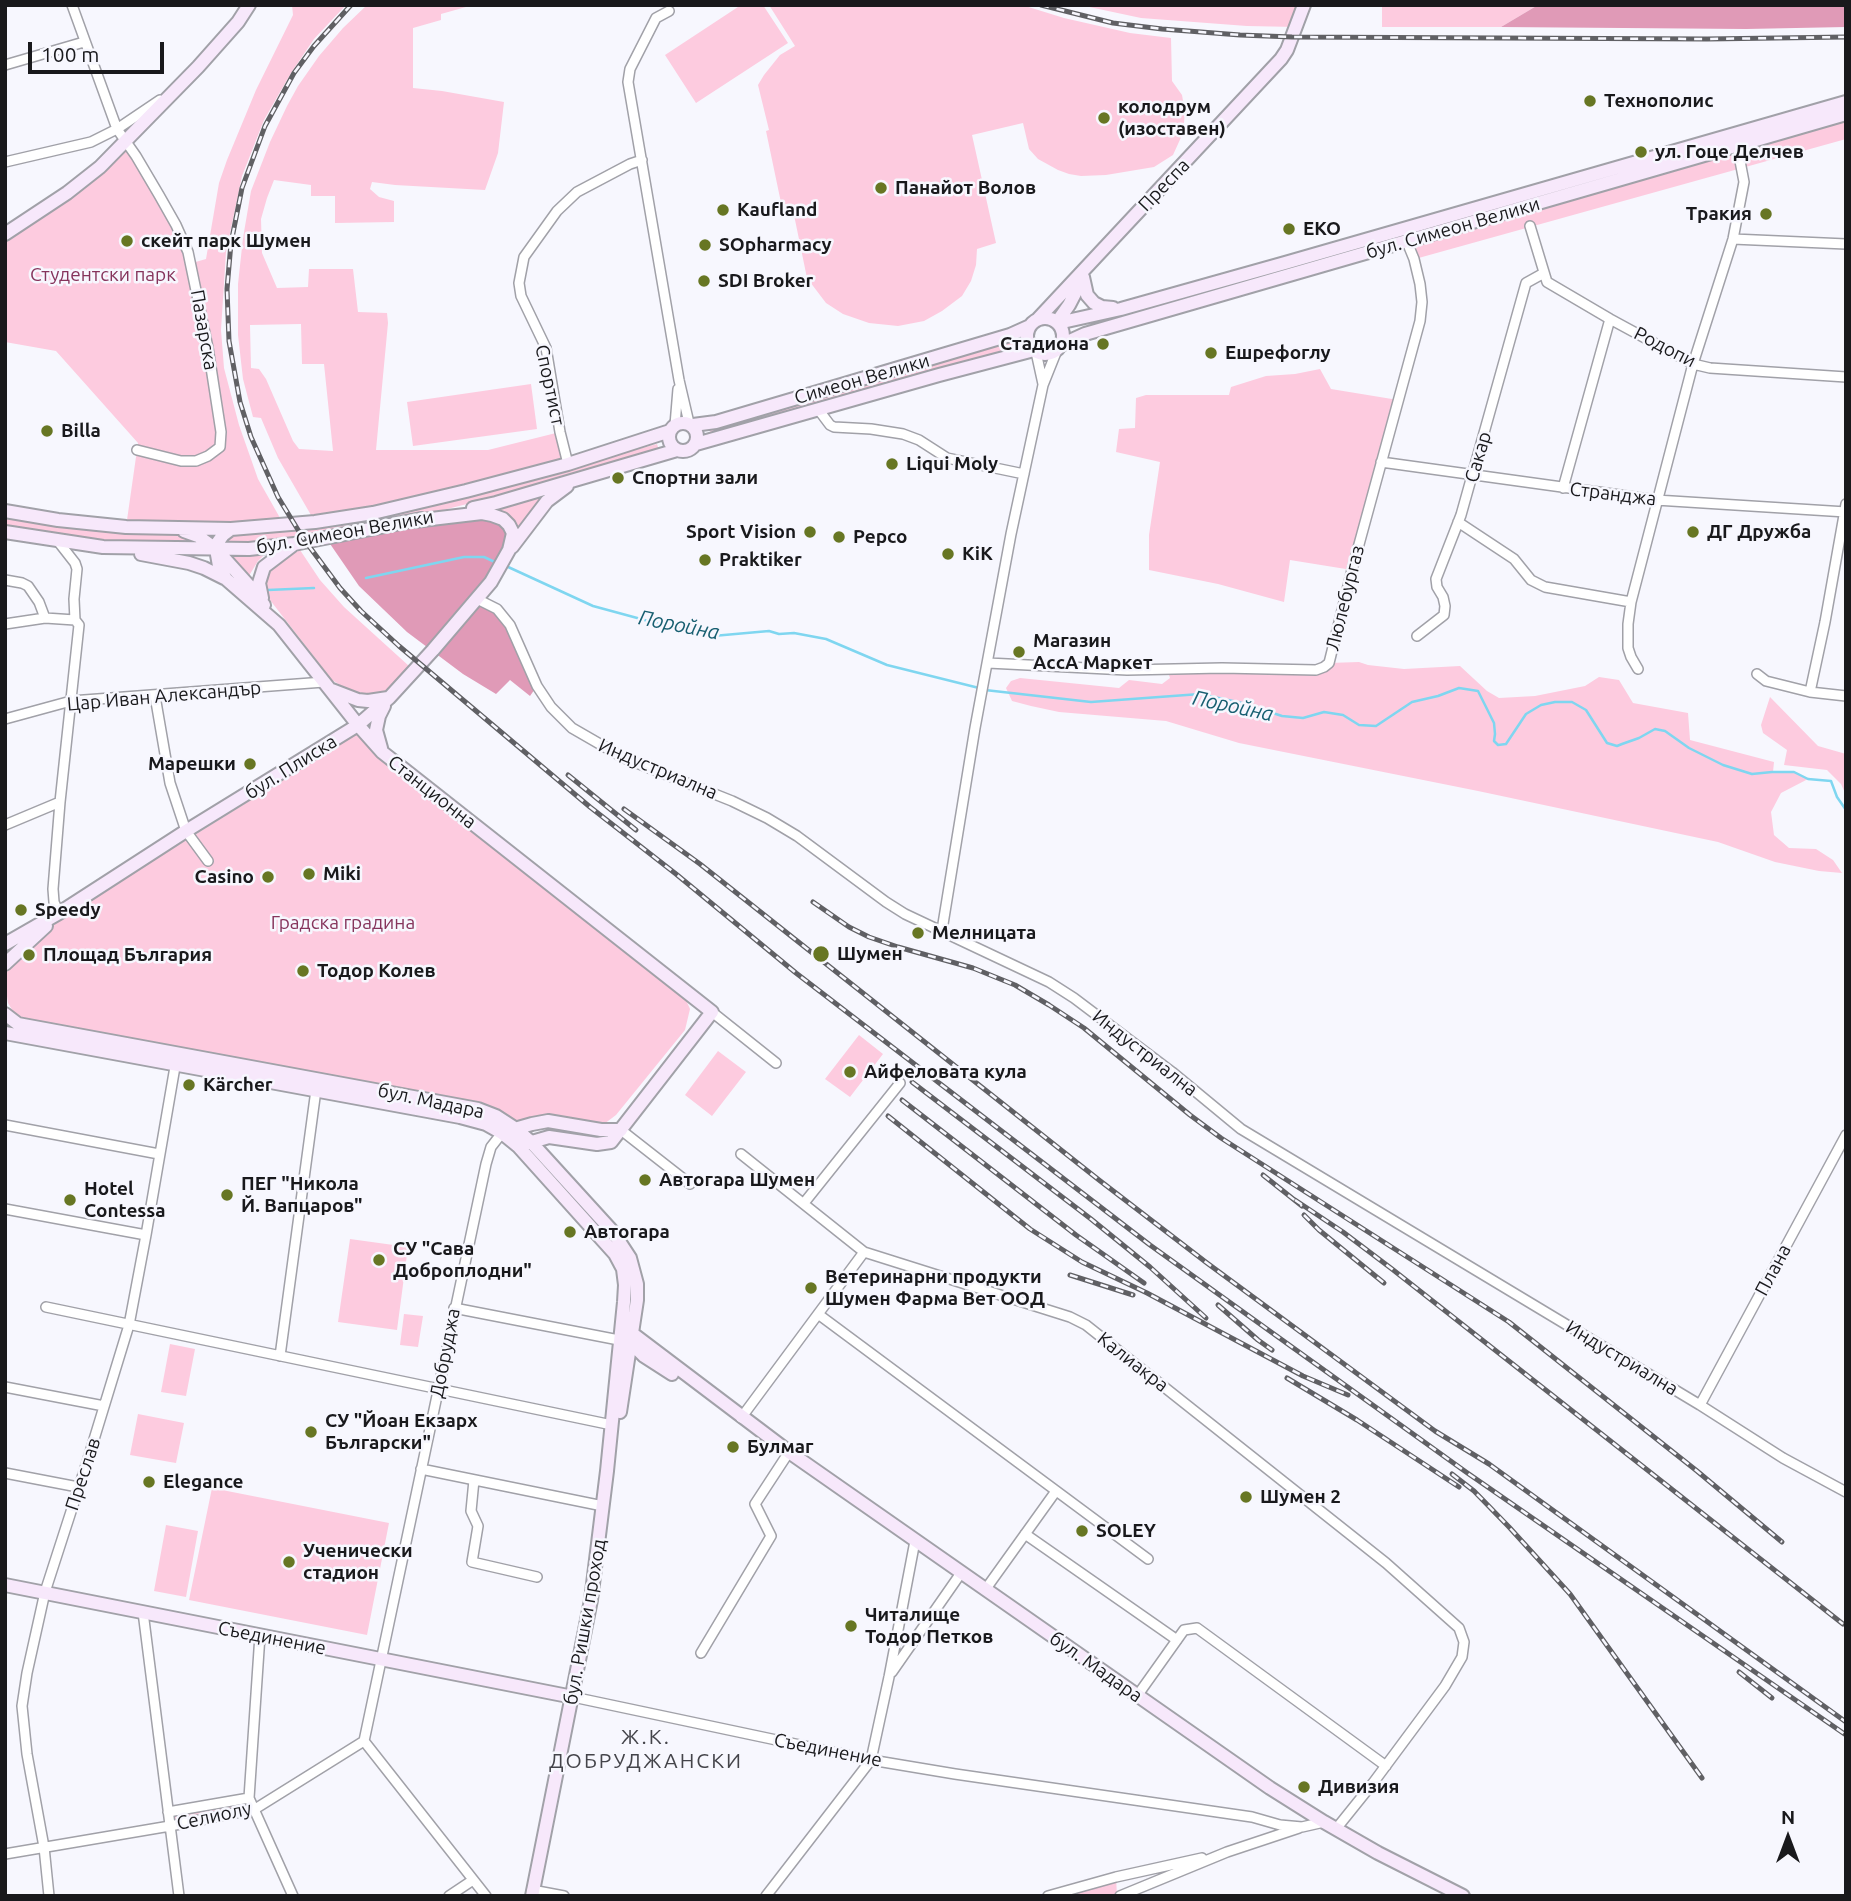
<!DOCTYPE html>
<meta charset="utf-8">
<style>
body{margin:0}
#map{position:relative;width:1851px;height:1901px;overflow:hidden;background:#f7f7fe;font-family:Ubuntu,sans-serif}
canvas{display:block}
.frame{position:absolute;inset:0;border:7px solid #19191c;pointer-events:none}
.north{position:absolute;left:1753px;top:1803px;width:70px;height:70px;-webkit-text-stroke:5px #f7f7fe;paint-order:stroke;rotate:0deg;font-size:19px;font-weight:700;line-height:28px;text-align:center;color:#19191c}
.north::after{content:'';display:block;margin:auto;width:24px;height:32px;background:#19191c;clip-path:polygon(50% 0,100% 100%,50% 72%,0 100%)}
.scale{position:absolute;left:28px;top:42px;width:136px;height:32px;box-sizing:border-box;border:4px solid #19191c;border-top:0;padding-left:9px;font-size:21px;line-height:24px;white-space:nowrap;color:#19191c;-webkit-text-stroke:5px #f7f7fe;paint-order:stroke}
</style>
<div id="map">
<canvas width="1851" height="1901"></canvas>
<div class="frame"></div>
<div class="north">N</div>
<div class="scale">100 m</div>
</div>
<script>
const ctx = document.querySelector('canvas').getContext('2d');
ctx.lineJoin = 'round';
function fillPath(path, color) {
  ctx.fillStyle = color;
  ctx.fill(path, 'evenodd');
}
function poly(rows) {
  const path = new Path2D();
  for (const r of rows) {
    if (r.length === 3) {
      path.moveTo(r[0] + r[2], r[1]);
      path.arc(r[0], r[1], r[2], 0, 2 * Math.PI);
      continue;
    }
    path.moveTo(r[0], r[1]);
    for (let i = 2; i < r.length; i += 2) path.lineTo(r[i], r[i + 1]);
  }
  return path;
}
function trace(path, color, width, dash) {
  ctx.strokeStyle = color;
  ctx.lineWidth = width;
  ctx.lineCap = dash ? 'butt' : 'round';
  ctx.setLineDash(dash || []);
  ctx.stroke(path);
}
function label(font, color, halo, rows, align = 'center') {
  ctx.font = font + ' Ubuntu,sans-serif';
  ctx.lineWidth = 5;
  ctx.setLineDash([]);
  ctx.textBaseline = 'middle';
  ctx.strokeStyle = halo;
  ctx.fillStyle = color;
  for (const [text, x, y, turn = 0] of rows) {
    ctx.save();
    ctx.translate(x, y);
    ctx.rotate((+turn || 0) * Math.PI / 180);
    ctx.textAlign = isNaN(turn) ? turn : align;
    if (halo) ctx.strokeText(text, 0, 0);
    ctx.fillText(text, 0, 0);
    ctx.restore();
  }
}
const green = poly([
 [292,5,346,5,314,39,291,73,264,120,242,176,226,252,221,330,224,368,239,425,258,479,284,525,315,522,278,458,261,418,253,417,243,379,238,335,238,284,243,238,251,191,270,142,287,106,298,86,319,56,343,28,367,5,473,5,441,14,441,20,413,28,413,88,442,91,504,102,498,153,485,190,395,185,372,182,370,189,379,197,394,201,394,222,335,223,335,196,311,196,311,185,274,180,267,198,261,219,262,253,277,288,308,287,309,269,353,269,358,312,387,313,388,323,376,450,488,450,560,432,568,464,486,490,657,444,659,450,487,499,431,513,295,540,222,546,227,536,126,527,138,443,56,351,5,342,5,234,126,141,192,263,206,259,219,183,227,160,256,90,293,15],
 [301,324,302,364,324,364,333,451,299,449,293,441,266,379,259,369,251,368,250,325],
 [741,5,763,5,788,43,696,103,665,55],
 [769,5,1022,5,1064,18,1130,33,1171,38,1172,81,1182,95,1185,112,1183,133,1173,155,1154,167,1106,175,1081,176,1069,174,1058,170,1038,159,1029,149,1023,123,972,135,996,243,977,249,976,265,971,281,962,296,942,311,924,321,898,326,869,323,843,314,826,303,807,278,794,215,784,217,766,131,769,130,758,85,764,75,780,55,795,46],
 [1080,5,1304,5,1296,27,1247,26,1141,18],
 [1382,5,1538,5,1501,27,1382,27],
 [1846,114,1846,139,1415,259,1407,242],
 [1014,341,1017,348,711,435,709,427],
 [1320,369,1331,389,1398,400,1352,570,1290,560,1284,602,1218,584,1149,570,1149,535,1160,462,1116,452,1119,429,1135,428,1136,398,1146,395,1229,395,1231,387,1266,376,1295,374],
 [531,384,537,429,413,446,407,402],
 [543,497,515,533,491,510],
 [5,516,136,533,188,535,203,545,105,544,5,529],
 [300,550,320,580,344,607,409,666,386,692,372,695,348,690,332,680,270,600,264,582,272,565],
 [265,554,258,561,247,579,228,556],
 [1359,662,1368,665,1404,669,1460,666,1487,691,1499,698,1535,696,1585,686,1599,677,1619,680,1633,703,1688,713,1690,740,1774,762,1773,772,1794,772,1808,779,1781,793,1771,812,1774,835,1789,848,1816,849,1833,860,1842,873,1819,871,1775,862,1718,842,1478,791,1239,743,1166,721,1059,712,1031,706,1012,701,1006,688,1011,681,1020,678,1119,688,1129,680,1162,684,1170,678,1167,669,1316,670,1329,663],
 [1770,697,1818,746,1846,754,1846,795,1841,784,1827,770,1784,765,1787,750,1763,733,1761,725],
 [357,734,370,748,686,1000,690,1009,685,1030,616,1115,604,1124,539,1115,517,1121,493,1107,25,1019,14,1013,8,1003,5,982,8,968,40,942,56,923,69,913],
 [859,1035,883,1054,850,1097,825,1079],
 [718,1051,746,1072,712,1116,685,1095],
 [350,1239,408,1247,397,1330,338,1322],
 [404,1314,423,1316,418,1347,400,1345],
 [170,1344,195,1349,186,1396,161,1392],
 [138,1414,184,1423,176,1463,130,1455],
 [212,1488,389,1523,367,1635,189,1600],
 [166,1525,198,1531,186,1597,154,1591],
 [249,1798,255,1809,170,1826,168,1812],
 [1116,1877,1117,1896,1048,1896]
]);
const forest = poly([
 [1538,5,1846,5,1846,27,1746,29,1501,27],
 [492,515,513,533,477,599,497,609,537,686,530,696,510,680,496,694,463,674,407,632,359,586,326,538]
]);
const stream = poly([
 [506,566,593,606,663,625,713,636,769,631,779,634,794,633,826,639,887,665,979,688],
 [366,578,464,557,484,557,497,563],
 [268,590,314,588],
 [985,690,1091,702,1200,694,1242,703,1282,716,1303,718,1324,712,1343,715,1359,725,1376,726,1412,702,1438,696,1459,688,1478,691,1494,723,1495,734,1494,741,1498,745,1506,744,1526,714,1541,705,1555,702,1572,702,1586,710,1607,743,1617,746,1622,744,1639,738,1655,729,1665,731,1689,748,1723,765,1752,774,1772,772,1794,772,1808,779,1831,781,1837,797,1846,810]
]);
const street = poly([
 [72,5,117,129,136,156,159,195,176,225,188,252,208,348,221,432,220,447,208,456,196,461,181,461,137,450],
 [669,11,656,18,630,69,628,82,679,380,689,423],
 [5,65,84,42],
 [5,162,91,142,117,129,160,100],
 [1530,226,1547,282,1610,319,1693,364,1710,368,1846,377],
 [1733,239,1846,244],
 [1036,352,1043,384],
 [818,409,830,425,834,427,871,429,903,434,919,440,947,458,1024,474],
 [675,425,678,389],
 [1381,462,1656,500,1846,512],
 [568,464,560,432,546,348,521,296,519,283,524,257,557,211,577,192,630,164,642,160],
 [1563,488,1610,319],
 [1458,522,1514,559,1531,580,1545,587,1631,602],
 [57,540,75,563,77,569,74,599,75,620,79,625,60,802,53,889,54,902,59,913],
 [5,580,22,583,28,586,39,602,45,618],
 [477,599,497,609,510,625,537,686,551,707,572,728,624,758,732,801,767,818,797,836,886,902,905,914,1049,982,1074,998,1172,1072,1241,1129,1700,1405,1783,1458,1846,1492],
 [5,624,45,618,75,620],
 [1417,636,1444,615,1445,606,1443,597,1437,587,1436,579,1461,515,1526,283,1544,273],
 [988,663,1127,670,1222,668,1316,670,1324,667,1329,663,1352,570,1420,321,1422,302,1420,284,1414,259,1407,242],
 [1638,669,1631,657,1628,648,1628,624,1631,602,1693,364,1733,239,1744,182,1736,140],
 [1757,674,1766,681,1810,692,1846,696],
 [1810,692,1825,622,1846,504],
 [155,696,170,783,186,831,208,861],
 [5,719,71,701,324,682],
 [5,825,60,802],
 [942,930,975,728,1011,534,1043,385,1057,350],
 [712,1012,776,1063],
 [5,1125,159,1154],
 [621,1130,690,1184],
 [741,1154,864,1252,1070,1317,1086,1325,1386,1563,1459,1628,1464,1642,1462,1657,1445,1686,1373,1783,1336,1829],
 [804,1203,900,1083],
 [5,1209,146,1235],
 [46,1307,612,1425],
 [454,1308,624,1341],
 [818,1314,1148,1559],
 [280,1356,316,1090],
 [5,1387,104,1406],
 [1700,1405,1846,1135],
 [741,1418,864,1252],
 [421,1469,603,1506],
 [5,1473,78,1487],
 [474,1480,471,1511,478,1526,472,1562,537,1577],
 [1025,1534,1177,1640],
 [985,1590,1056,1491],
 [143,1612,179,1896],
 [260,1635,249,1798,293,1896],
 [701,1653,771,1536,755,1504,789,1452],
 [892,1672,961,1573],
 [1137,1696,1184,1630,1197,1628,1386,1766],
 [573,1697,871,1760,955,1774,1252,1817,1280,1825,1302,1827,1324,1822],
 [364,1741,486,1896],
 [168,1812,249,1798],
 [5,1854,170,1826,255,1809,364,1741,486,1164,491,1147,502,1133],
 [532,1890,564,1896],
 [49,1896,44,1847,27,1754,22,1706,27,1673,45,1592,88,1459,129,1325,146,1235,176,1061],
 [449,1896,473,1880],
 [766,1896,871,1760,889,1677,915,1541],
 [1048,1896,1116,1877,1202,1858],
 [1120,1896,1227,1852,1299,1828]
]);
const secondary = poly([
 [5,234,67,193,100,167,198,67,238,22,249,5],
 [1083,277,1087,295,1094,303,1102,307,1113,308],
 [1045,336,18],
 [1037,320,1281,59,1287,50,1304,5],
 [1057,322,1069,305,1083,278],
 [1058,323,1121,309,1285,263,1846,102],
 [1061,345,1085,334,1846,114],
 [683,437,14],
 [693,425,716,422,821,391,1010,335,1030,326],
 [696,444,939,375,1034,350],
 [473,508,496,503,677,450],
 [5,511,58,520,126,527,231,529,315,522,373,513,466,491,568,464,670,431],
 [231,529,223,535,218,542,216,549,219,566,226,579,279,625,358,725,382,752,712,1012,611,1142,597,1144,549,1137,518,1146],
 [184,531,198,536,216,549,252,589,264,605],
 [5,532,103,547,249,549,294,544,421,519],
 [512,547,547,501,567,486],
 [141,554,189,563,204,568,224,578],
 [262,598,259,583,264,567,293,545],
 [332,690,358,700,368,701,388,698],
 [381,748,376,730,379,716,384,706],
 [5,944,59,913,186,831,358,725,389,698,433,650,491,582,509,550,513,533,509,525,503,519,492,515,482,513,414,521],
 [5,964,46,926],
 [5,1014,18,1024,478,1109,496,1116,516,1129,531,1142,613,1232,630,1258,637,1284,637,1300,620,1412],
 [5,1033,460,1117,486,1124,502,1133,518,1146,615,1254,623,1269,625,1285,624,1302,607,1471,591,1600,532,1896],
 [511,1130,532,1124,548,1121,601,1130,621,1130],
 [633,1334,789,1452,1270,1788,1324,1822,1378,1853,1463,1896],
 [628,1340,644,1356,672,1374],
 [5,1585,573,1697]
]);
const rail = poly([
 [351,5,314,46,294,73,265,126,242,188,231,243,227,289,229,341,240,402,251,437,278,497,303,538,340,588,361,611,399,646,590,807,676,874,796,973,1150,1245,1466,1472,1846,1735],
 [1041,5,1113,23,1162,29,1240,35,1292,37,1707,39,1846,37],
 [568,775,636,830],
 [624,809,700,864,1099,1180,1207,1263,1435,1431,1489,1464,1846,1722],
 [813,902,849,927,869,937,898,947,973,968,1015,985,1049,1005,1084,1028,1190,1115,1221,1138,1509,1322,1697,1471,1782,1542],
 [912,1082,1091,1219,1150,1267,1206,1318],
 [902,1100,1076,1235,1144,1283],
 [888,1116,1030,1229,1082,1262,1147,1293,1303,1376,1348,1395],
 [1263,1175,1302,1206],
 [1295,1200,1343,1232,1392,1269,1843,1624],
 [1304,1215,1319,1230,1384,1283],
 [1070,1275,1133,1295],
 [1218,1305,1258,1340,1272,1350],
 [1287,1378,1357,1420,1459,1487],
 [1452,1474,1474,1491,1509,1527,1570,1594,1702,1778],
 [1739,1672,1772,1698]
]);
const markers = [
 [1590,101,7,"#677623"],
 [1104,118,7,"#677623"],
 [1641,152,7,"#677623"],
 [881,188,7,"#677623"],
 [723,210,7,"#677623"],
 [1766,214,7,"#677623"],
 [1289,229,7,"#677623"],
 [127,241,7,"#677623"],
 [705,245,7,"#677623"],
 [704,281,7,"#677623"],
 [1103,344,7,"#677623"],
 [1211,353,7,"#677623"],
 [47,431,7,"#677623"],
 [892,464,7,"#677623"],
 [618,478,7,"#677623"],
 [810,532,7,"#677623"],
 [1693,532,7,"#677623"],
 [839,537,7,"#677623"],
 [948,554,7,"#677623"],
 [705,560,7,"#677623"],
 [1019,652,7,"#677623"],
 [250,764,7,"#677623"],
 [309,874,7,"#677623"],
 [268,877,7,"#677623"],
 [21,910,7,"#677623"],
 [918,933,7,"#677623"],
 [821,954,9,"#677623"],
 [29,955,7,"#677623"],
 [303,971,7,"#677623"],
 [850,1072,7,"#677623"],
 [189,1085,7,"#677623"],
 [645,1180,7,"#677623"],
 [227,1195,7,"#677623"],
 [70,1200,7,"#677623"],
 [570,1232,7,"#677623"],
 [379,1260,7,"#677623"],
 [811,1288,7,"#677623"],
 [311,1432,7,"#677623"],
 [733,1447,7,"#677623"],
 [149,1482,7,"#677623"],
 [1246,1497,7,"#677623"],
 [1082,1531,7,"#677623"],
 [289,1562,7,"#677623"],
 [851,1626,7,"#677623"],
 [1304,1787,7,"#677623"]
];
const poiNames = [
 ["Технополис",1604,101],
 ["колодрум",1118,107],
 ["(изоставен)",1118,129],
 ["ул. Гоце Делчев",1655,152],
 ["Панайот Волов",895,188],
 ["Kaufland",737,210],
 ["Тракия",1752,214,"right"],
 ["EKO",1303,229],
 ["скейт парк Шумен",141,241],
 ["SOpharmacy",719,245],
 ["SDI Broker",718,281],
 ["Стадиона",1089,344,"right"],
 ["Ешрефоглу",1225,353],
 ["Billa",61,431],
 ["Liqui Moly",906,464],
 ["Спортни зали",632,478],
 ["Sport Vision",796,532,"right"],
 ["ДГ Дружба",1707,532],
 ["Pepco",853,537],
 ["KiK",962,554],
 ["Praktiker",719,560],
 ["Магазин",1033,641],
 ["АссА Маркет",1033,663],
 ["Марешки",236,764,"right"],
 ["Miki",323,874],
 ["Casino",254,877,"right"],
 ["Speedy",35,910],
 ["Мелницата",932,933],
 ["Шумен",837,954],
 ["Площад България",43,955],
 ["Тодор Колев",317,971],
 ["Айфеловата кула",864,1072],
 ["Kärcher",203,1085],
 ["Автогара Шумен",659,1180],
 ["ПЕГ \"Никола",241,1184],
 ["Й. Вапцаров\"",241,1206],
 ["Hotel",84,1189],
 ["Contessa",84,1211],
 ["Автогара",584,1232],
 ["СУ \"Сава",393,1249],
 ["Доброплодни\"",393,1271],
 ["Ветеринарни продукти",825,1277],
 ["Шумен Фарма Вет ООД",825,1299],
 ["СУ \"Йоан Екзарх",325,1421],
 ["Български\"",325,1443],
 ["Булмаг",747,1447],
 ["Elegance",163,1482],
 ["Шумен 2",1260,1497],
 ["SOLEY",1096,1531],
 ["Ученически",303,1551],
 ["стадион",303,1573],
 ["Читалище",865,1615],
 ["Тодор Петков",865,1637],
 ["Дивизия",1318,1787]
];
const streetNames = [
 ["Преспа",1164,185,-46],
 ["бул. Симеон Велики",1453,228,-16],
 ["Пазарска",204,330,80],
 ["Родопи",1665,347,27],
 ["Симеон Велики",862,379,-16],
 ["Спортист",550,385,78],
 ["Сакар",1478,457,-74],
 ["Странджа",1613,494,7],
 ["бул. Симеон Велики",345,532,-10],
 ["Люлебургаз",1345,598,-76],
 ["Цар Иван Александър",164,696,-5],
 ["бул. Плиска",291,767,-32],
 ["Индустриална",658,769,23],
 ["Станционна",432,792,38],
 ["Индустриална",1145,1053,38],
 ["бул. Мадара",431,1101,12],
 ["Плана",1773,1270,-62],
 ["Добруджа",445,1353,-79],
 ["Индустриална",1622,1358,31],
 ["Калиакра",1133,1362,38],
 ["Преслав",83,1474,-72],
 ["бул. Ришки проход",585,1622,-80],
 ["Съединение",272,1638,11],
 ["бул. Мадара",1096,1667,35],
 ["Съединение",828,1750,11],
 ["Селиолу",214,1816,-12]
];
const parkNames = [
 ["Студентски парк",103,275],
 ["Градска градина",343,923]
];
const waterNames = [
 ["Поройна",679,625,11],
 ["Поройна",1233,706,12]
];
const neighbourhoodNames = [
 ["Ж.К.",646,1737],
 ["ДОБРУДЖАНСКИ",646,1761]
];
fillPath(green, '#fdcbdf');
fillPath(forest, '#e09ab7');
trace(stream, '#7fd6f0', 2.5);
trace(street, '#a1a1a8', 12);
trace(secondary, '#a1a1a8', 16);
trace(street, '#fff', 9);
trace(secondary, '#f7e8fb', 12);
trace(rail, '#606064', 5);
trace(rail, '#f7f7fe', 2.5, [8]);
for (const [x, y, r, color] of markers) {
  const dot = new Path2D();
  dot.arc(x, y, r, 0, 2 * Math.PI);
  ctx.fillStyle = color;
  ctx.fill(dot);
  trace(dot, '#f7f7fe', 2.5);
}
label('bold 19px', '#19191c', '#f7f7fe', poiNames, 'left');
label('19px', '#19191c', '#f7f7fe', streetNames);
label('19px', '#86345c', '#f7f7fe', parkNames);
label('italic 21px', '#185f71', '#f7f7fe', waterNames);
ctx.letterSpacing = '2px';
label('21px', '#44444a', '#f7f7fe', neighbourhoodNames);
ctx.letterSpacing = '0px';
</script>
